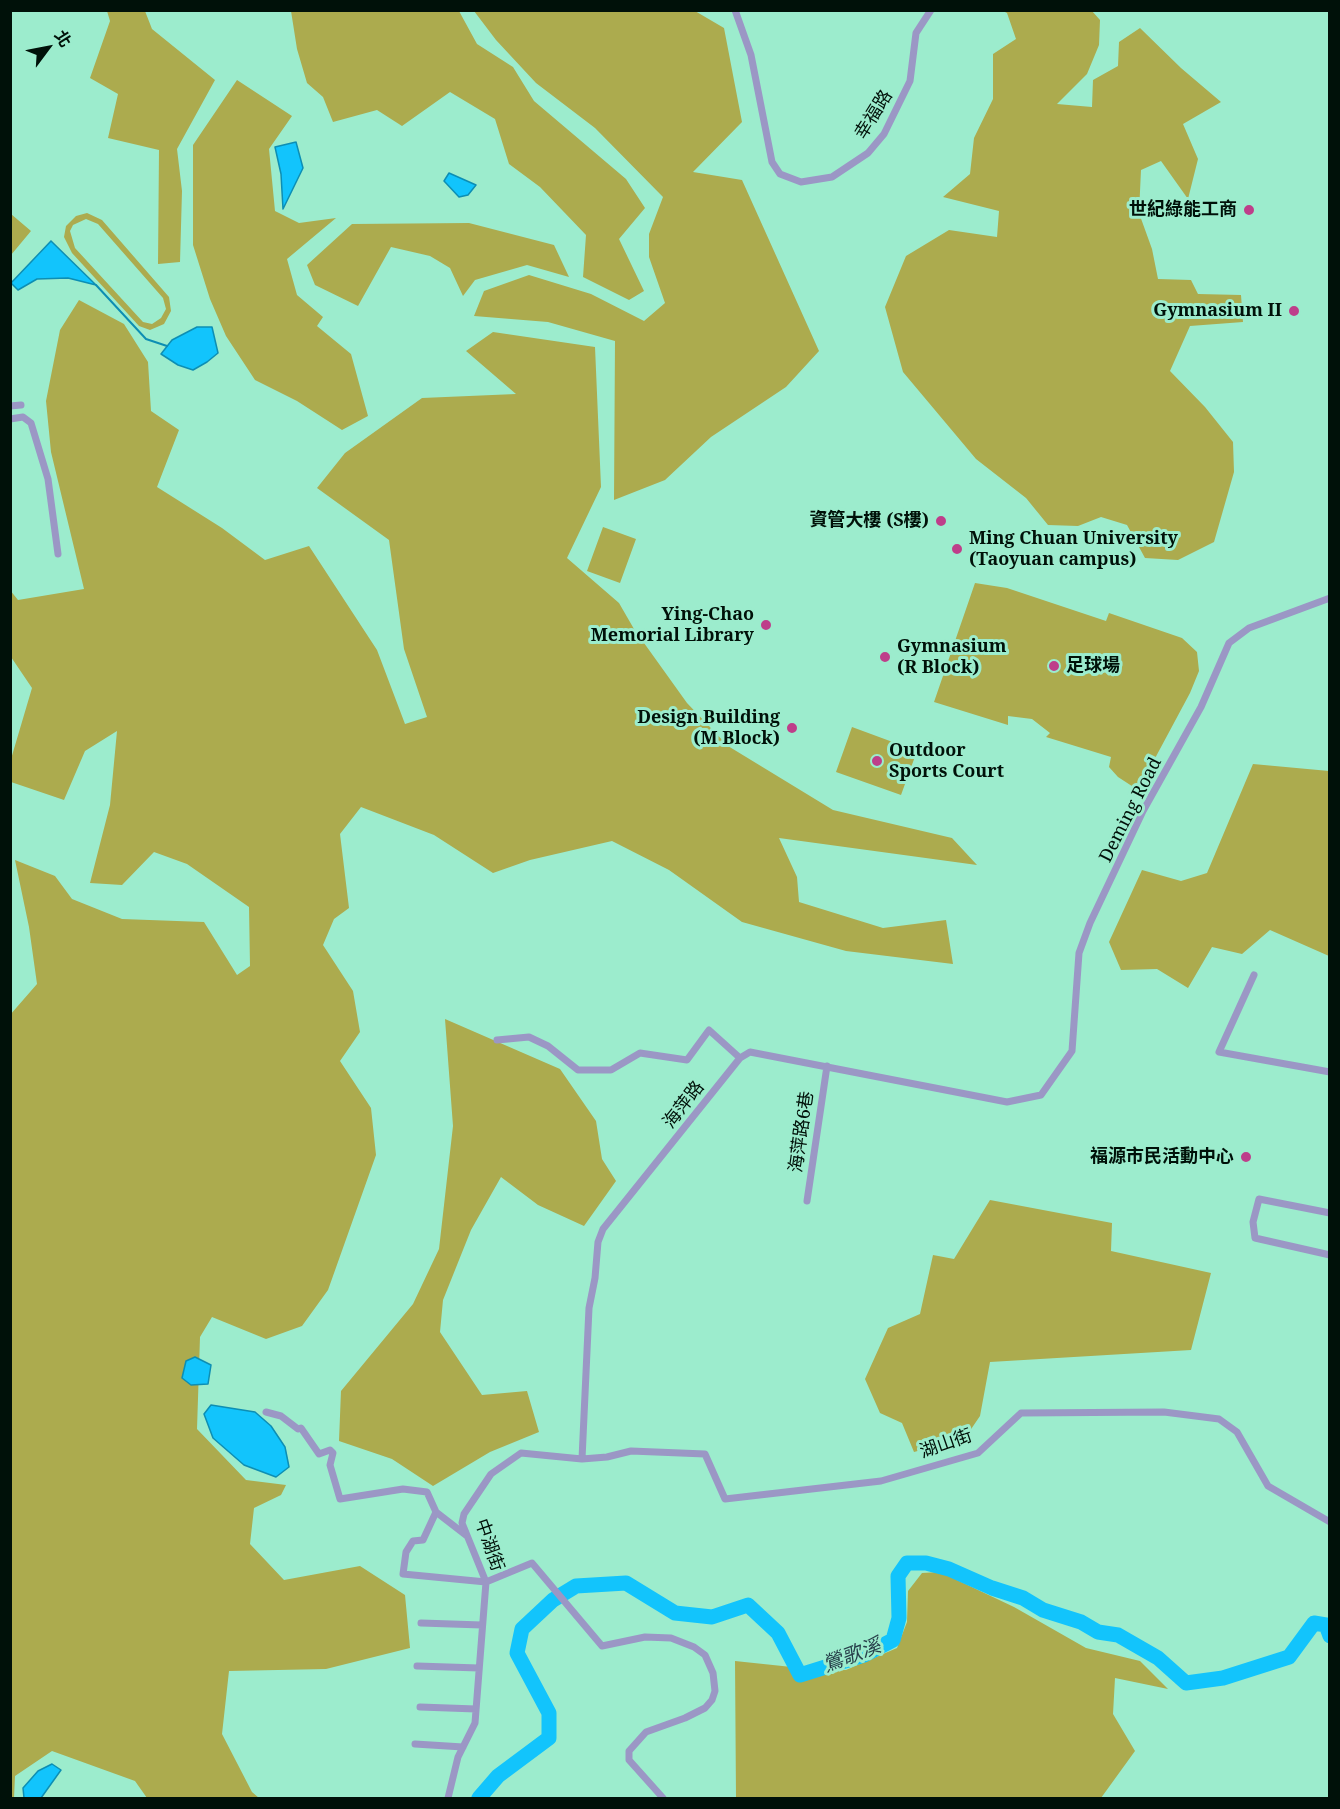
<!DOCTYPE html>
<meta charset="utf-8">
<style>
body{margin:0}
#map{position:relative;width:1340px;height:1809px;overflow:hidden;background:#9ceccd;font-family:"Noto Serif","Noto Sans TC",serif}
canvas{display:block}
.frame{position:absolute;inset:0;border:12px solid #001109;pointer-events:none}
.north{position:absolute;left:18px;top:18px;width:60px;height:60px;-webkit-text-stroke:4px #9ceccd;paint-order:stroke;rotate:58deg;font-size:16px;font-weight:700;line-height:24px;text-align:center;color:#001109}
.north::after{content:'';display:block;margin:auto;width:21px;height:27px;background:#001109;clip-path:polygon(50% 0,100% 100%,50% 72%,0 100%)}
</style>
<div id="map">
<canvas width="1340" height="1809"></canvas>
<div class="frame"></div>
<div class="north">北</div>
</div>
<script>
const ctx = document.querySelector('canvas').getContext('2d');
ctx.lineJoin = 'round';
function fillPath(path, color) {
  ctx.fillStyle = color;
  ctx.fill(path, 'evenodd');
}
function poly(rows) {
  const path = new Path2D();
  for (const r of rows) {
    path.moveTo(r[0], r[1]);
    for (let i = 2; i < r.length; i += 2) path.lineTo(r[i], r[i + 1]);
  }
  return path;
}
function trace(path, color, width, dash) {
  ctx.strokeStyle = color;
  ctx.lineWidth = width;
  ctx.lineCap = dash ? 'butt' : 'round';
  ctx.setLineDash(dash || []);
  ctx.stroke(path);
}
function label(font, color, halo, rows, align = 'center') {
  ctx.font = font + ' "Noto Serif","Noto Sans TC",serif';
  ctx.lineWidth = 6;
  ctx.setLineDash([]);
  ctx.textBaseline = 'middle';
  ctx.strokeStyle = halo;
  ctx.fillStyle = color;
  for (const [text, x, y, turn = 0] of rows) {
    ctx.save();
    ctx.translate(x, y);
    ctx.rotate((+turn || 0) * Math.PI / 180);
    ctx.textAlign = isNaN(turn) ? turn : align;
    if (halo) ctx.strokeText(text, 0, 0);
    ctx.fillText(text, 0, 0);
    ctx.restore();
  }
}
const green = poly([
 [145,11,152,29,215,80,177,149,182,191,180,262,158,264,159,150,108,138,118,94,90,78,110,21,107,11],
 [291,11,459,11,477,44,513,67,534,101,626,179,645,208,619,239,644,291,629,300,583,277,586,235,540,187,509,164,495,119,450,92,402,126,377,110,333,122,323,97,307,83,297,49],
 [474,11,695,11,724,28,742,122,693,172,742,180,819,351,786,387,711,437,665,480,614,500,615,341,548,322,474,316,484,291,529,275,591,294,644,321,665,303,649,257,649,234,663,197,595,128,536,83,496,40],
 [1003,11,1092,11,1100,20,1099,45,1087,74,1057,104,1092,107,1093,80,1118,66,1119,42,1140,28,1181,68,1221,102,1183,124,1198,159,1188,199,1161,161,1141,170,1139,213,1152,249,1158,279,1191,280,1198,294,1241,295,1243,322,1190,326,1170,371,1205,407,1233,442,1234,472,1214,542,1178,560,1145,558,1127,525,1101,517,1078,526,1048,525,1026,498,976,459,903,372,885,307,906,256,949,230,997,237,999,211,943,197,970,174,974,138,993,99,993,54,1016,39,1007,13],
 [237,80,292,116,269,149,275,211,299,223,336,218,287,259,297,295,323,317,317,326,351,354,368,416,342,430,297,401,255,380,226,336,210,299,193,245,193,145],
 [87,213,102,220,169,297,171,311,164,324,150,330,139,326,72,253,64,237,66,226,76,216],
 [86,219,98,224,163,298,166,309,161,318,152,324,143,322,75,248,70,231,73,225],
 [11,214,31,231,11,255],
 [469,223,554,245,569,277,527,265,475,280,463,296,450,268,430,256,391,247,358,306,315,285,307,265,352,224],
 [79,300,124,324,148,362,151,411,179,430,157,487,222,528,265,560,309,546,377,650,405,724,427,717,404,649,389,540,317,488,345,453,422,398,516,394,466,351,493,332,595,347,601,487,567,558,619,603,634,629,687,703,728,746,833,810,952,838,977,865,779,838,797,877,799,902,883,928,946,920,953,964,846,951,742,922,669,870,612,841,530,860,493,873,434,835,361,807,340,834,349,908,334,919,323,945,353,991,360,1032,340,1061,371,1108,376,1155,328,1290,302,1326,266,1339,212,1317,200,1337,197,1429,246,1480,286,1485,281,1495,254,1508,250,1544,284,1580,360,1566,405,1595,410,1648,326,1669,229,1671,222,1734,252,1792,259,1798,147,1798,135,1781,52,1751,15,1776,14,1798,11,1798,10,1015,37,984,29,927,15,860,55,876,72,899,122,919,204,922,237,975,250,966,249,907,187,864,154,852,122,885,90,883,110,805,117,731,85,751,64,800,11,782,11,759,32,688,11,657,10,590,18,600,84,589,51,452,46,401,60,330],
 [603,527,636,539,620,583,587,571],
 [975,583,1007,588,1106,621,1109,613,1182,638,1197,652,1199,671,1190,693,1138,790,1118,777,1109,767,1111,757,1046,737,1050,733,1032,719,1008,716,1008,725,934,702],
 [852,727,917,751,901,795,836,772],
 [1253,764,1329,771,1329,956,1270,930,1242,954,1212,947,1188,988,1157,969,1121,970,1109,942,1142,870,1181,881,1207,873],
 [445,1019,560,1069,596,1121,602,1159,616,1181,584,1226,538,1205,501,1177,471,1230,443,1300,440,1332,482,1395,527,1391,539,1432,490,1452,433,1486,392,1459,339,1441,341,1391,413,1304,439,1249,453,1126],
 [990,1200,1112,1223,1111,1251,1211,1273,1191,1350,990,1362,980,1416,965,1438,914,1452,902,1423,880,1413,865,1379,888,1328,920,1314,933,1255,954,1259],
 [940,1572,1014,1607,1086,1648,1140,1661,1168,1689,1115,1678,1113,1714,1135,1751,1101,1798,736,1798,735,1661,820,1670,846,1670,897,1648,907,1622,908,1591,922,1573]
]);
const water = poly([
 [296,142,303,168,283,209,281,174,275,147,296,142],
 [449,173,476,185,468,195,459,197,444,181,449,173],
 [51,241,96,285,68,278,37,279,18,290,11,283,51,241],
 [197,327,212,327,218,353,207,362,193,370,178,365,161,354,172,340,197,327],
 [195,1357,211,1365,208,1384,191,1385,182,1378,186,1361,195,1357],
 [211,1405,255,1412,271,1426,285,1447,289,1467,276,1477,244,1465,213,1438,204,1414,211,1405],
 [52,1764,61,1770,41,1798,24,1798,23,1788,38,1771,52,1764]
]);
const stream = poly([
 [96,285,146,339,167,346]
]);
const river = poly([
 [479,1798,498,1776,549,1738,549,1713,517,1653,522,1629,553,1600,576,1586,626,1583,675,1613,712,1617,748,1605,778,1633,800,1675,864,1655,893,1640,899,1618,898,1576,907,1563,926,1563,949,1569,992,1588,1023,1598,1043,1610,1081,1622,1098,1632,1118,1635,1158,1658,1186,1683,1223,1678,1289,1657,1314,1623,1326,1625,1330,1636]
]);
const minor = poly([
 [735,10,751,55,772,162,780,174,801,182,832,177,868,153,884,134,910,81,916,33,931,10],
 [10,406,21,405],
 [10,419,23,417,31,423,48,479,58,554],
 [1254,975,1219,1052,1330,1072],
 [497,1040,529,1037,548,1046,578,1070,611,1070,640,1053,687,1060,709,1030,740,1058],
 [807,1201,827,1066],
 [1330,1213,1259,1199,1253,1222,1255,1238,1330,1255],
 [266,1412,281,1416,298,1429,301,1428,319,1454,330,1450,333,1453,330,1465,340,1499,403,1489,427,1492,436,1512,467,1536],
 [582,1459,589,1308,595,1278,598,1242,603,1229,740,1058,750,1052,1007,1102,1041,1095,1072,1051,1079,953,1090,923,1143,811,1201,707,1229,643,1249,628,1330,598],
 [436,1512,423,1540,413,1541,406,1552,403,1574,486,1582,532,1563,602,1646,645,1637,671,1638,694,1647,705,1655,713,1673,715,1691,712,1700,705,1708,685,1718,646,1732,629,1751,629,1760,663,1798],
 [421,1623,482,1625],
 [417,1666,479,1668],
 [420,1707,476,1709],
 [415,1744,463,1747],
 [448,1798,458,1757,475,1723,486,1582,462,1523,464,1514,491,1474,521,1453,582,1459,607,1457,631,1451,705,1454,725,1499,881,1481,978,1453,1021,1413,1164,1412,1219,1419,1237,1432,1268,1486,1330,1522]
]);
const markers = [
 [1249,210,6,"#be3e8a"],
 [1294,311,6,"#be3e8a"],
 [941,521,6,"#be3e8a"],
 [957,549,6,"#be3e8a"],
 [766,625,6,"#be3e8a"],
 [885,657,6,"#be3e8a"],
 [1054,666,6,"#be3e8a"],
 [792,728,6,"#be3e8a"],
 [877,761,6,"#be3e8a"],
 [1246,1157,6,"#be3e8a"]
];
const streetNames = [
 ["幸福路",874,115,-58],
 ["Deming Road",1131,810,-63],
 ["海萍路",684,1105,-52],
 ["海萍路6巷",802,1132,-82],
 ["湖山街",946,1444,-19],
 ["中湖街",489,1545,71]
];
const poiNames = [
 ["世紀綠能工商",1237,210],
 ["Gymnasium II",1282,311],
 ["資管大樓 (S樓)",929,521],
 ["Ming Chuan University",969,539,"left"],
 ["(Taoyuan campus)",969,560,"left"],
 ["Ying-Chao",754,615],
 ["Memorial Library",754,636],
 ["Gymnasium",897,647,"left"],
 ["(R Block)",897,668,"left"],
 ["足球場",1066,666,"left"],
 ["Design Building",780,718],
 ["(M Block)",780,739],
 ["Outdoor",889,751,"left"],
 ["Sports Court",889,772,"left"],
 ["福源市民活動中心",1234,1157]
];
const waterNames = [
 ["鶯歌溪",852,1656,-21]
];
fillPath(green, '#acab4e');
fillPath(water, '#12c4fc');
trace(water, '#0d8eb3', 1.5);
trace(stream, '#0d8eb3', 2);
trace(river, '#12c4fc', 15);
trace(minor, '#9b97c5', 7);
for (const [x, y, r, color] of markers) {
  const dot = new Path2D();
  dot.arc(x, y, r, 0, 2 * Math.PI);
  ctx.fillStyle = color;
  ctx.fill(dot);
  trace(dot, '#9ceccd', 2);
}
label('18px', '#001109', '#9ceccd', streetNames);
label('bold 18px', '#001109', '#9ceccd', poiNames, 'right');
label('italic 20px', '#263e49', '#9ceccd', waterNames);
</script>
